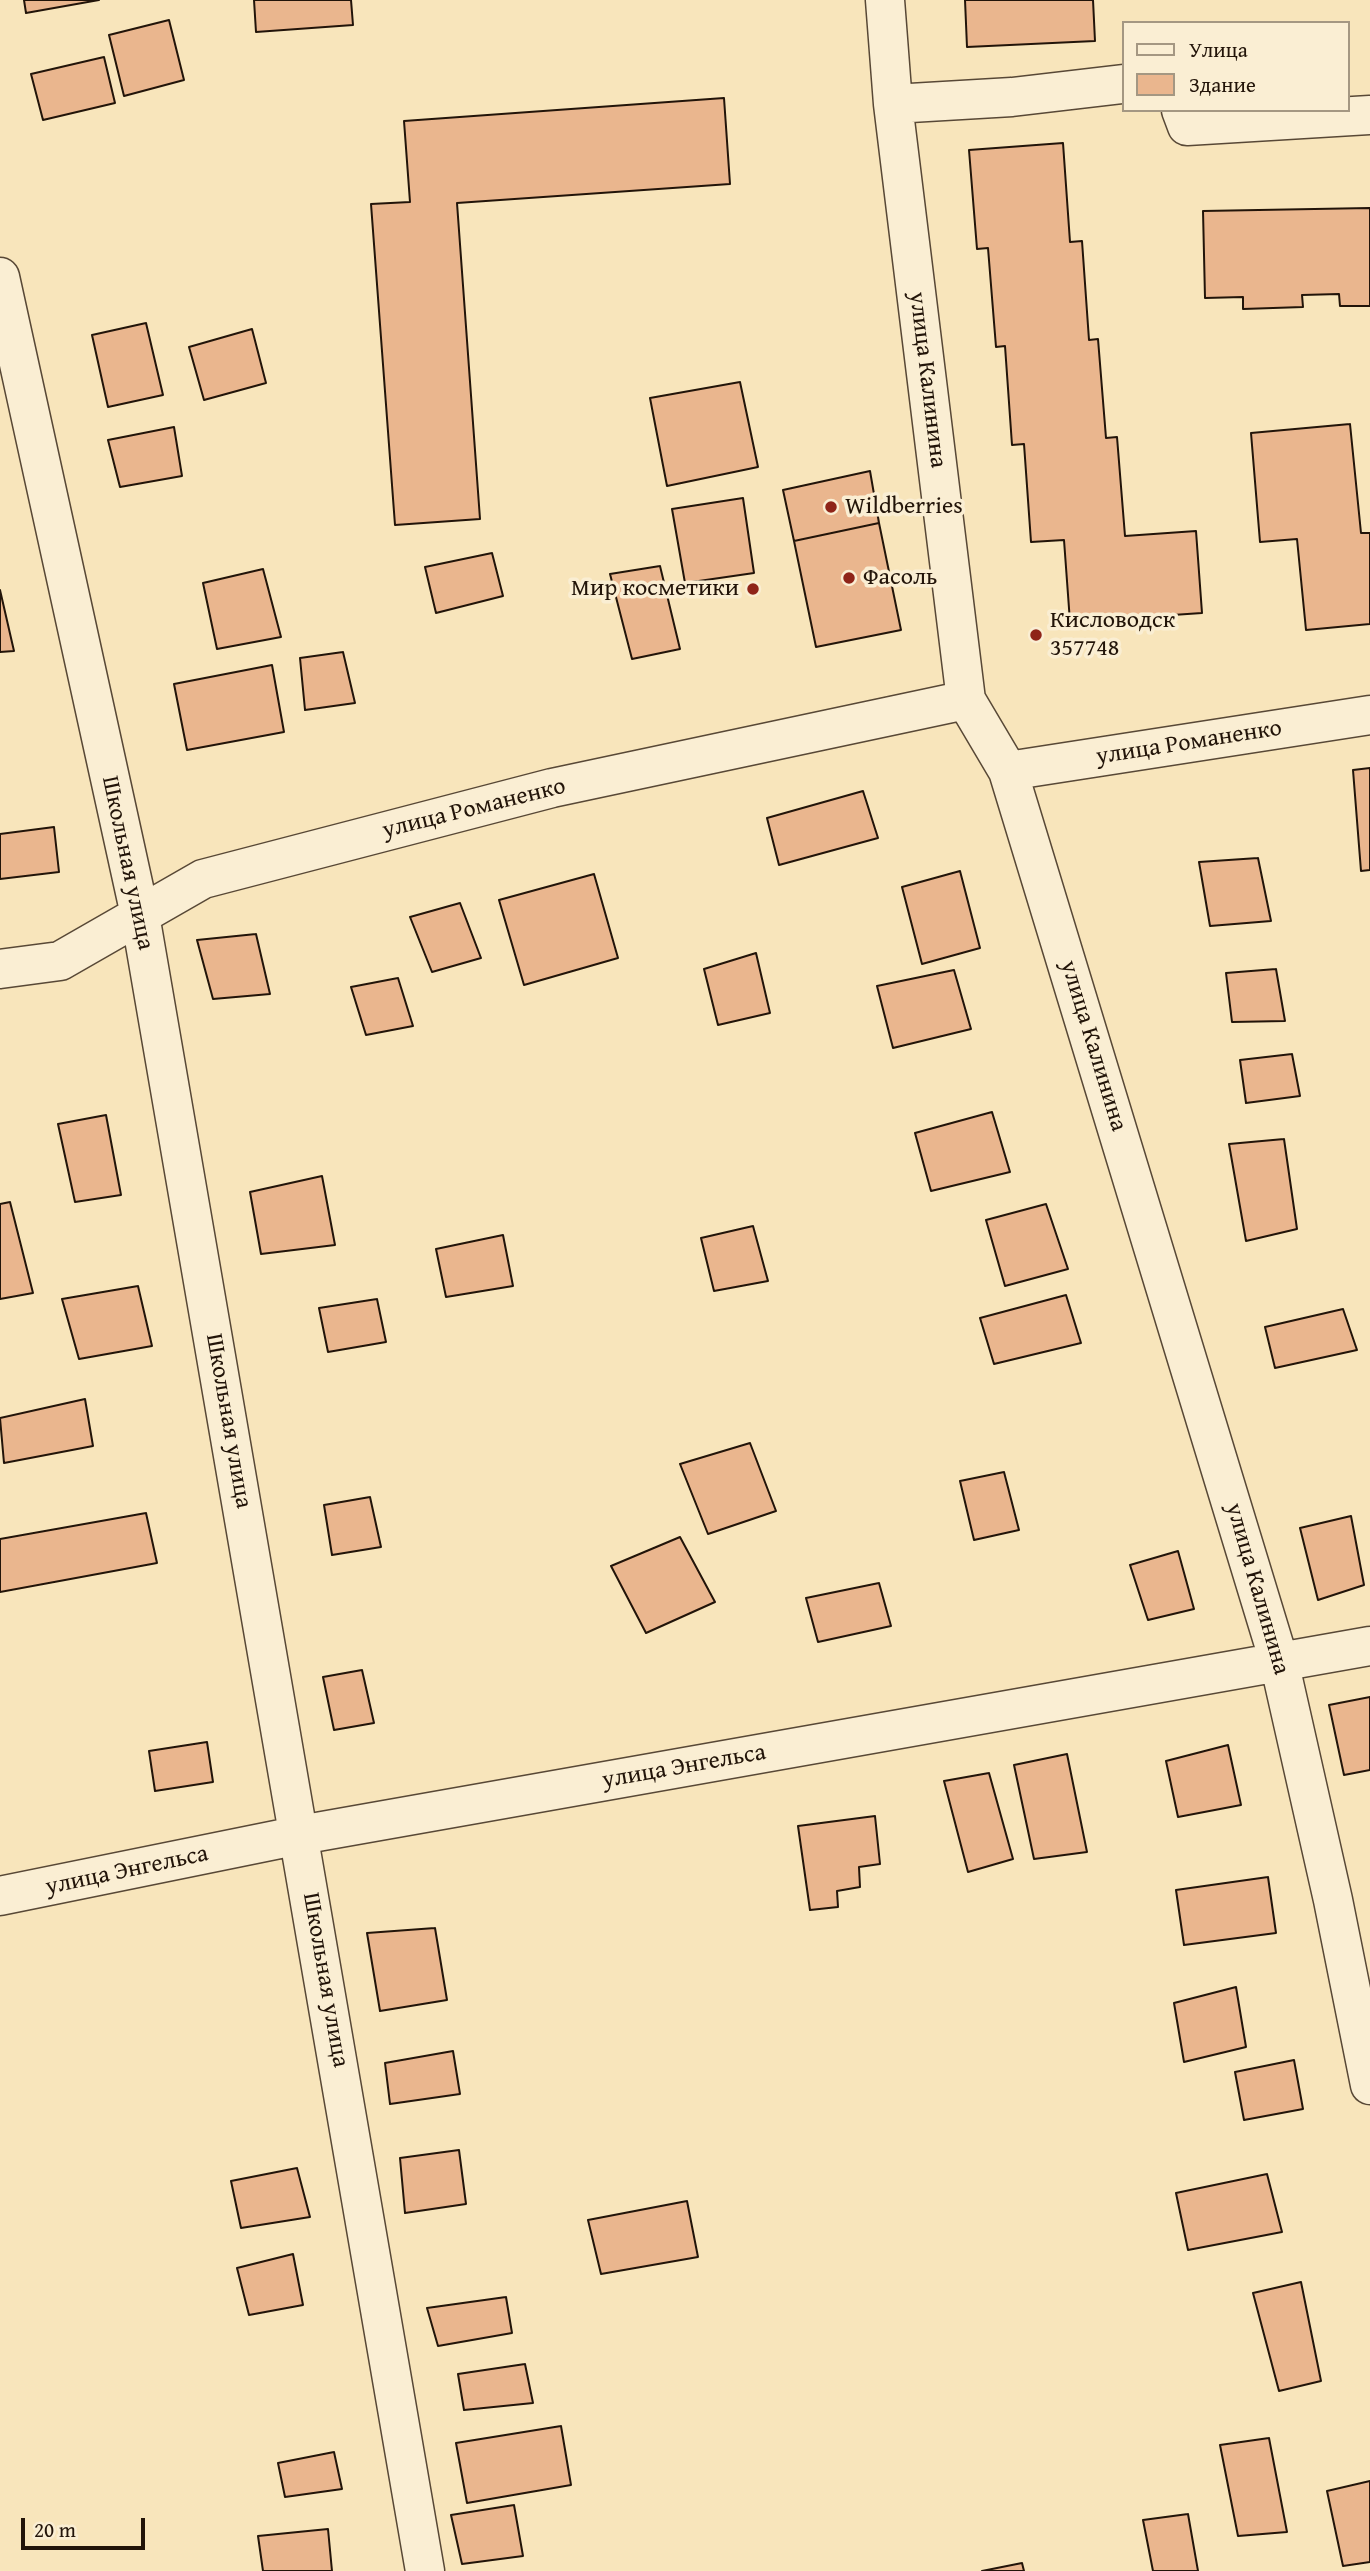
<!DOCTYPE html>
<meta charset="utf-8">
<style>
body{margin:0}
#map{position:relative;width:1370px;height:2571px;overflow:hidden;background:#f8e5bb;font-family:"Gentium Book Plus",serif}
canvas{display:block}
.legend{position:absolute;left:1122px;top:21px;width:228px;height:91px;box-sizing:border-box;background:#faeed3;border:2px solid #a49782;margin:0;padding:9px 12px;list-style:none;font-size:21px;color:#221409}
.legend li{display:flex;align-items:center;gap:14px;height:35px}
.legend b{width:35px;border:2px solid #a49782}
.scale{position:absolute;left:21px;top:2518px;width:124px;height:32px;box-sizing:border-box;border:4px solid #221409;border-top:0;padding-left:9px;font-size:21px;line-height:24px;white-space:nowrap;color:#221409;-webkit-text-stroke:5px #faeed3;paint-order:stroke}
</style>
<div id="map">
<canvas width="1370" height="2571"></canvas>
<ul class="legend">
<li><b style="height:9px;background:#faeed3"></b>Улица</li>
<li><b style="height:19px;background:#eab68e"></b>Здание</li>
</ul>
<div class="scale">20 m</div>
</div>
<script>
const ctx = document.querySelector('canvas').getContext('2d');
ctx.lineJoin = 'round';
function fillPath(path, color) {
  ctx.fillStyle = color;
  ctx.fill(path, 'evenodd');
}
function poly(rows) {
  const path = new Path2D();
  for (const r of rows) {
    path.moveTo(r[0], r[1]);
    for (let i = 2; i < r.length; i += 2) path.lineTo(r[i], r[i + 1]);
  }
  return path;
}
function trace(path, color, width, dash) {
  ctx.strokeStyle = color;
  ctx.lineWidth = width;
  ctx.lineCap = dash ? 'butt' : 'round';
  ctx.setLineDash(dash || []);
  ctx.stroke(path);
}
function label(font, color, halo, rows, align = 'center') {
  ctx.font = font + ' "Gentium Book Plus",serif';
  ctx.lineWidth = 7;
  ctx.setLineDash([]);
  ctx.textBaseline = 'middle';
  ctx.strokeStyle = halo;
  ctx.fillStyle = color;
  for (const [text, x, y, turn = 0] of rows) {
    ctx.save();
    ctx.translate(x, y);
    ctx.rotate((+turn || 0) * Math.PI / 180);
    ctx.textAlign = isNaN(turn) ? turn : align;
    if (halo) ctx.strokeText(text, 0, 0);
    ctx.fillText(text, 0, 0);
    ctx.restore();
  }
}
const building = poly([
 [24,0,99,0,26,13,24,0],
 [254,0,351,0,353,25,256,32,254,0],
 [965,0,1093,0,1095,41,967,47,965,0],
 [169,20,184,80,124,96,109,35,169,20],
 [104,57,115,103,43,120,31,74,104,57],
 [724,98,730,184,457,203,480,519,395,525,371,204,410,202,404,121,724,98],
 [1063,143,1070,242,1082,241,1089,340,1098,339,1106,438,1117,437,1125,536,1196,531,1202,613,1070,622,1064,540,1031,542,1024,444,1012,445,1005,346,996,347,988,248,977,249,969,150,1063,143],
 [1370,208,1370,306,1340,306,1339,294,1302,295,1303,307,1243,309,1243,297,1205,298,1203,211,1370,208],
 [146,323,163,395,108,407,92,335,146,323],
 [252,329,266,383,204,400,189,347,252,329],
 [740,382,758,467,667,486,650,398,740,382],
 [1350,424,1361,533,1370,533,1370,624,1306,630,1297,539,1260,542,1251,433,1350,424],
 [174,427,182,476,120,487,108,440,174,427],
 [870,471,879,523,794,541,783,490,870,471],
 [743,498,754,573,685,583,672,509,743,498],
 [879,523,901,630,816,647,794,541,879,523],
 [492,553,503,596,436,613,425,567,492,553],
 [660,566,680,649,632,659,610,574,660,566],
 [263,569,281,637,217,649,203,583,263,569],
 [0,590,14,651,0,652,0,590],
 [343,652,355,703,305,710,300,658,343,652],
 [272,665,284,732,187,750,174,684,272,665],
 [1370,768,1370,870,1361,871,1353,770,1370,768],
 [863,791,878,838,779,865,767,818,863,791],
 [54,827,59,872,0,879,0,834,54,827],
 [1258,858,1271,921,1210,926,1199,862,1258,858],
 [960,871,980,948,922,964,902,887,960,871],
 [594,874,618,958,524,985,499,900,594,874],
 [460,903,481,958,432,972,410,917,460,903],
 [256,934,270,994,213,999,197,940,256,934],
 [756,953,770,1013,718,1025,704,969,756,953],
 [1276,969,1285,1021,1232,1022,1226,973,1276,969],
 [954,970,971,1029,893,1048,877,986,954,970],
 [398,978,413,1026,366,1035,351,987,398,978],
 [1292,1054,1300,1096,1246,1103,1240,1060,1292,1054],
 [992,1112,1010,1172,931,1191,915,1133,992,1112],
 [106,1115,121,1195,75,1202,58,1124,106,1115],
 [1284,1139,1297,1229,1246,1241,1229,1144,1284,1139],
 [322,1176,335,1245,261,1254,250,1192,322,1176],
 [10,1202,33,1293,0,1299,0,1204,10,1202],
 [1046,1204,1068,1269,1005,1286,986,1220,1046,1204],
 [753,1226,768,1281,714,1291,701,1238,753,1226],
 [503,1235,513,1286,446,1297,436,1249,503,1235],
 [138,1286,152,1346,79,1359,62,1299,138,1286],
 [1066,1295,1081,1343,994,1364,980,1318,1066,1295],
 [377,1299,386,1342,328,1352,319,1308,377,1299],
 [1343,1309,1357,1350,1275,1368,1265,1327,1343,1309],
 [85,1399,93,1446,4,1463,0,1418,85,1399],
 [750,1443,776,1511,708,1534,680,1464,750,1443],
 [1004,1472,1019,1530,974,1540,960,1481,1004,1472],
 [370,1497,381,1547,332,1555,324,1505,370,1497],
 [146,1513,157,1563,0,1592,0,1539,146,1513],
 [1351,1516,1364,1585,1318,1600,1300,1528,1351,1516],
 [680,1537,715,1602,646,1633,611,1566,680,1537],
 [1178,1551,1194,1609,1148,1620,1130,1565,1178,1551],
 [879,1583,891,1626,818,1642,806,1598,879,1583],
 [362,1670,374,1723,334,1730,323,1677,362,1670],
 [1370,1697,1370,1770,1344,1775,1329,1705,1370,1697],
 [207,1742,213,1782,155,1791,149,1751,207,1742],
 [1228,1745,1241,1805,1178,1817,1166,1761,1228,1745],
 [1067,1754,1087,1852,1034,1859,1014,1765,1067,1754],
 [989,1773,1013,1859,968,1872,944,1781,989,1773],
 [875,1816,880,1864,859,1867,860,1887,837,1891,838,1907,810,1910,798,1826,875,1816],
 [1268,1877,1276,1933,1184,1945,1176,1890,1268,1877],
 [435,1928,447,2000,380,2011,367,1933,435,1928],
 [1236,1987,1246,2047,1184,2062,1174,2003,1236,1987],
 [453,2051,460,2094,390,2104,385,2063,453,2051],
 [1294,2060,1303,2109,1244,2120,1235,2072,1294,2060],
 [459,2150,466,2204,405,2213,400,2158,459,2150],
 [297,2168,310,2217,241,2228,231,2181,297,2168],
 [1267,2174,1282,2232,1188,2250,1176,2193,1267,2174],
 [687,2201,698,2257,601,2274,588,2220,687,2201],
 [293,2254,303,2305,249,2315,237,2268,293,2254],
 [1301,2282,1321,2381,1279,2391,1253,2293,1301,2282],
 [506,2297,512,2333,438,2346,427,2308,506,2297],
 [525,2364,533,2403,464,2410,458,2374,525,2364],
 [561,2426,571,2485,467,2503,456,2443,561,2426],
 [1269,2438,1287,2532,1238,2536,1220,2445,1269,2438],
 [334,2452,342,2489,285,2497,278,2463,334,2452],
 [1370,2481,1370,2562,1343,2566,1327,2491,1370,2481],
 [514,2505,523,2556,462,2564,451,2515,514,2505],
 [1188,2514,1198,2571,1153,2571,1143,2520,1188,2514],
 [328,2529,332,2571,263,2571,258,2536,328,2529],
 [1022,2563,1024,2571,982,2571,1022,2563]
]);
const minor = poly([
 [885,0,893,104,966,700,1008,771,1279,1661,1333,1900,1370,2085],
 [893,104,1012,97,1123,84],
 [1181,110,1187,126,1370,115],
 [0,277,140,915,425,2571],
 [1008,771,1370,715],
 [0,969,60,961,203,879,552,788,966,700],
 [0,1896,300,1835,1370,1646]
]);
const markers = [
 [831,507,7,"#8f2418"],
 [849,578,7,"#8f2418"],
 [753,589,7,"#8f2418"],
 [1036,635,7,"#8f2418"]
];
const streetNames = [
 ["улица Калинина",927,380,83],
 ["улица Романенко",1189,743,-9],
 ["улица Романенко",474,809,-14],
 ["Школьная улица",127,863,78],
 ["улица Калинина",1093,1046,73],
 ["Школьная улица",228,1421,80],
 ["улица Калинина",1257,1589,74],
 ["улица Энгельса",684,1767,-10],
 ["улица Энгельса",127,1871,-12],
 ["Школьная улица",325,1980,80]
];
const poiNames = [
 ["Wildberries",845,507],
 ["Фасоль",863,578],
 ["Мир косметики",739,589,"right"],
 ["Кисловодск",1050,621],
 ["357748",1050,649]
];
fillPath(building, '#eab68e');
trace(building, '#221409', 2);
trace(minor, '#584836', 41);
trace(minor, '#faeed3', 38);
for (const [x, y, r, color] of markers) {
  const dot = new Path2D();
  dot.arc(x, y, r, 0, 2 * Math.PI);
  ctx.fillStyle = color;
  ctx.fill(dot);
  trace(dot, '#faeed3', 2.5);
}
label('24px', '#221409', '#faeed3', streetNames);
label('24px', '#221409', '#faeed3', poiNames, 'left');
</script>
